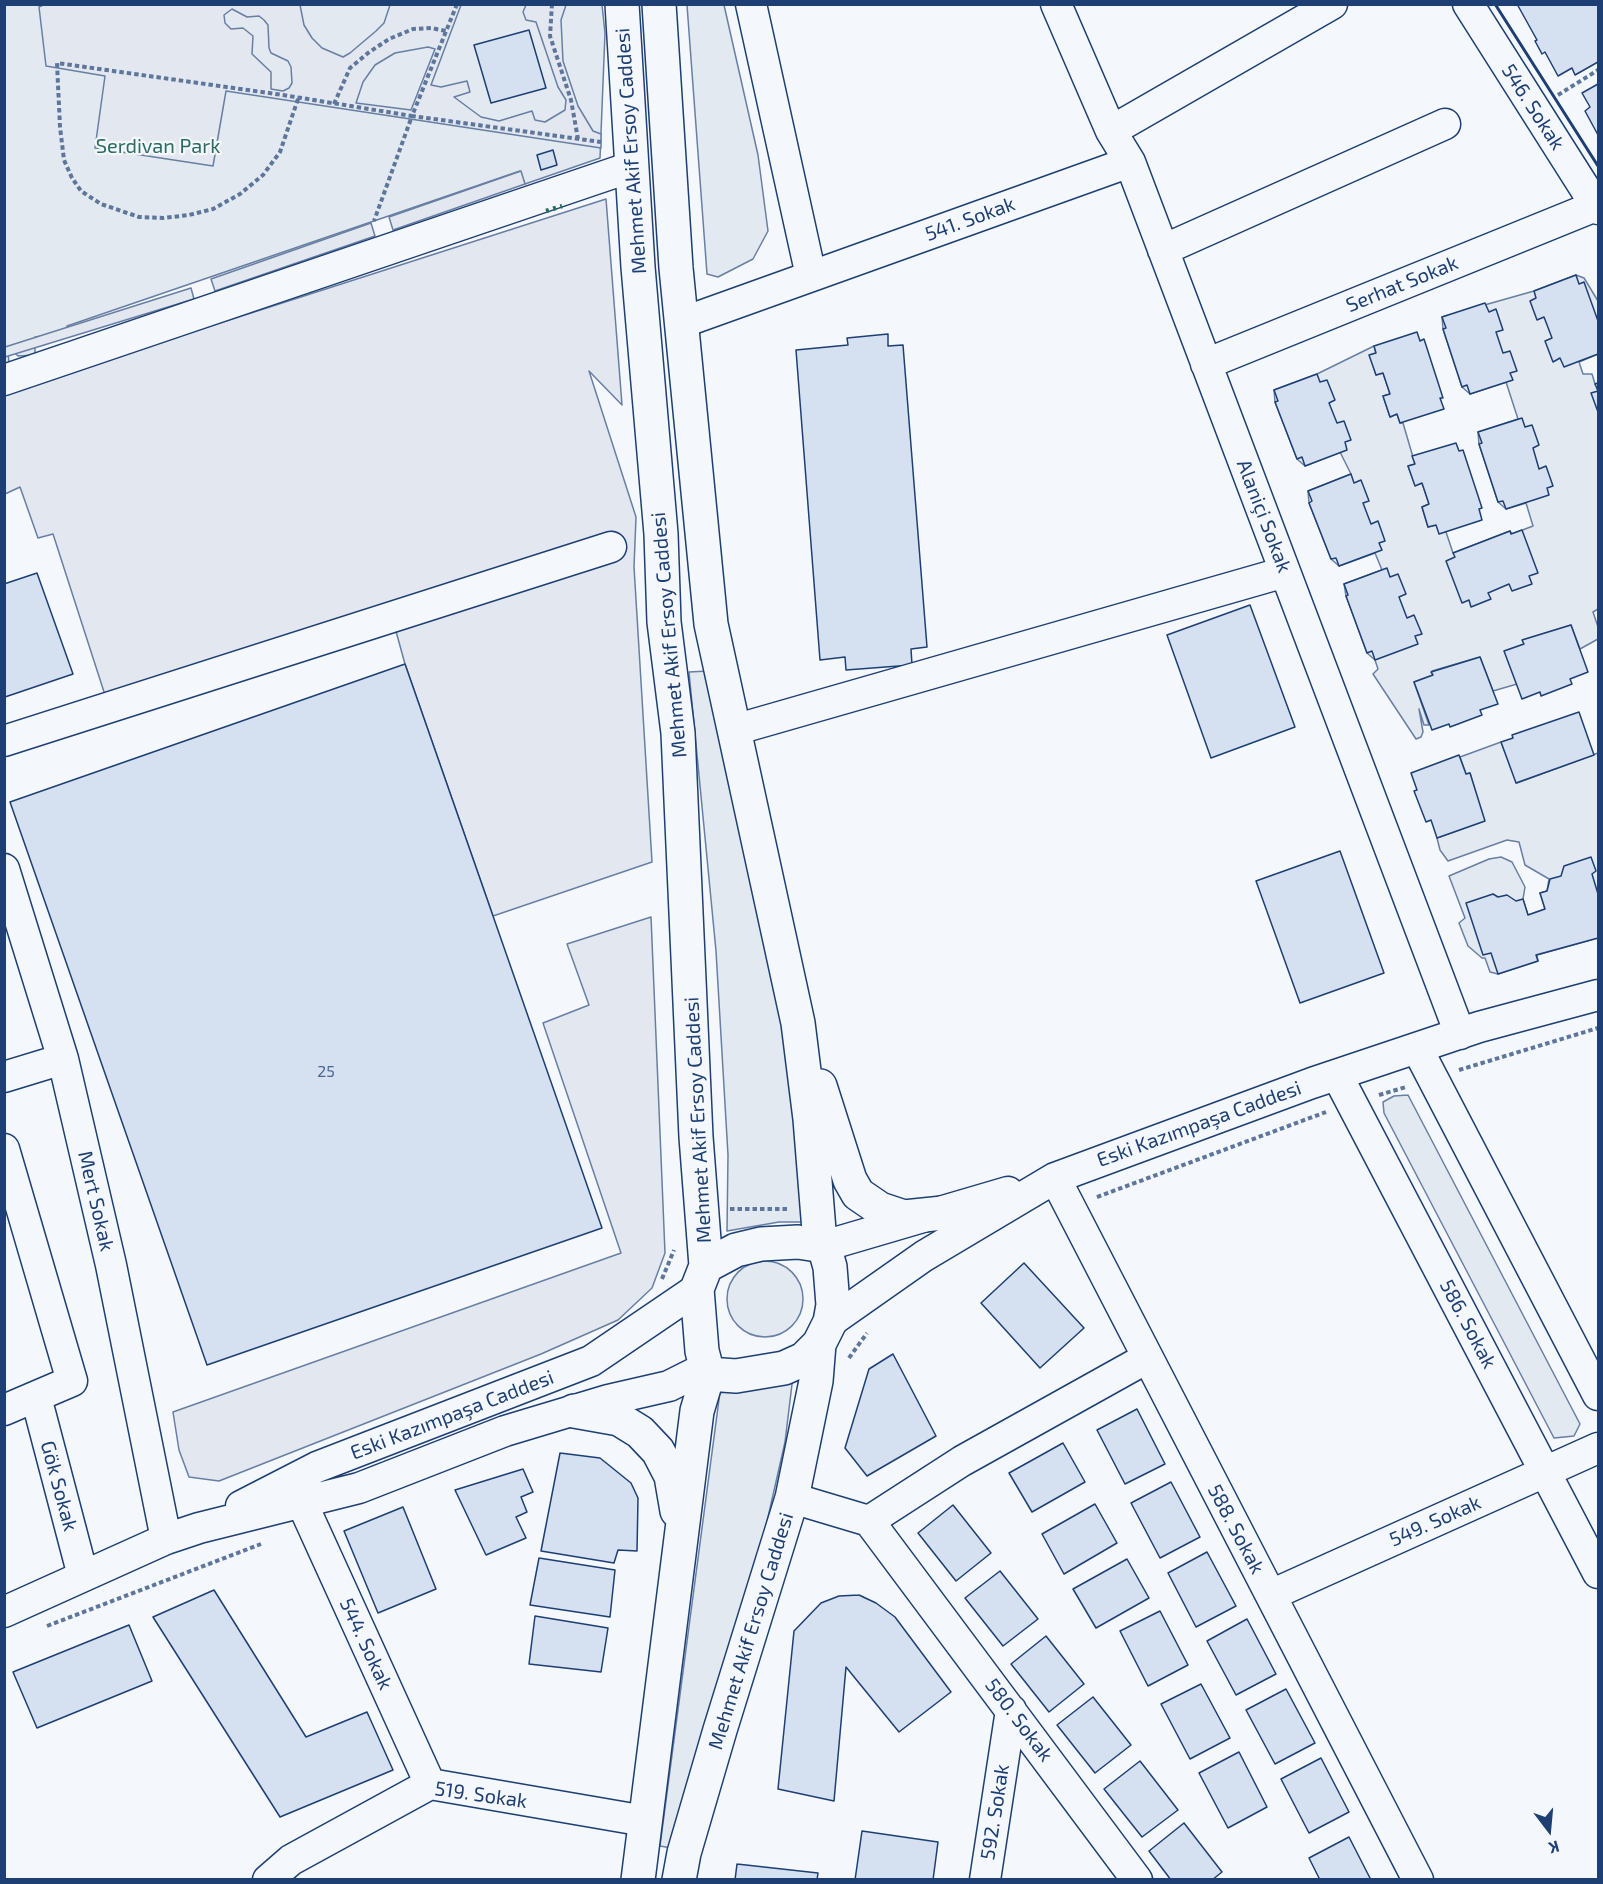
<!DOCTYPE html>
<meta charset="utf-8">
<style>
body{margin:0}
#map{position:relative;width:1603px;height:1884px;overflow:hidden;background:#f4f7fb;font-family:"Exo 2",sans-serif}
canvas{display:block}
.frame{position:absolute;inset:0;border:6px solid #1d3f73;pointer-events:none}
.north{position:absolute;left:1519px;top:1800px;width:60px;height:60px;-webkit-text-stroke:4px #f4f7fb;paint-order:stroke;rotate:164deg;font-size:16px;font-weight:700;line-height:24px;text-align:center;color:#1d3f73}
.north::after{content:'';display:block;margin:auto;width:21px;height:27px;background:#1d3f73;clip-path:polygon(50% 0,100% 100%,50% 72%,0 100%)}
</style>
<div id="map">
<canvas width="1603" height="1884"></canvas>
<div class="frame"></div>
<div class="north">K</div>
</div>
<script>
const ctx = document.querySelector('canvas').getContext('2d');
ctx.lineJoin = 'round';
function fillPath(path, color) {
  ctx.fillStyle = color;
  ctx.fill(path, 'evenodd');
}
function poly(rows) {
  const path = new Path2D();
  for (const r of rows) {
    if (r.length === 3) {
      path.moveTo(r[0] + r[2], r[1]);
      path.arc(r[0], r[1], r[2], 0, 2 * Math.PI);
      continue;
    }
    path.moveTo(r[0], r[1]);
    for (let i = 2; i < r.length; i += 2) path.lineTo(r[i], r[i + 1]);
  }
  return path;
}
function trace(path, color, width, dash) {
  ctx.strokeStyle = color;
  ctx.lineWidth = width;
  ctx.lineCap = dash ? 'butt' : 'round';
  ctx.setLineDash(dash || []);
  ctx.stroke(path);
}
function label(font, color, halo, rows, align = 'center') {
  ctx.font = font + ' "Exo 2",sans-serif';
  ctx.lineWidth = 4.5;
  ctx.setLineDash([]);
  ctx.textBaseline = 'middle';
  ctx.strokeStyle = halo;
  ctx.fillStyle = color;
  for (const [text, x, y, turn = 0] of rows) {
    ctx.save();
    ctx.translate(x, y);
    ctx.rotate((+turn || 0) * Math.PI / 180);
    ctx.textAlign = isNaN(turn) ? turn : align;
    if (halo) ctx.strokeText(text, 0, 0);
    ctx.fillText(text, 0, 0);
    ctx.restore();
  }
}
const green = poly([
 [5,5,602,5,605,33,600,158,525,184,520,171,67,326,67,330,58,334,35,337,35,355,18,356,12,350,8,353,9,363,5,364,5,5],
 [687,5,724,5,758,155,768,231,753,259,718,277,707,274,687,5],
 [1576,275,1584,278,1598,301,1598,354,1579,362,1583,374,1592,374,1595,384,1598,383,1598,609,1593,612,1598,627,1598,639,1580,649,1571,625,1523,640,1524,644,1505,651,1517,684,1493,691,1480,657,1432,671,1433,675,1414,682,1429,725,1424,725,1419,709,1423,732,1421,737,1416,739,1373,674,1378,669,1375,660,1367,653,1346,596,1344,584,1382,570,1375,553,1339,566,1331,559,1309,503,1308,491,1351,474,1340,452,1305,466,1297,459,1275,402,1274,390,1317,374,1374,346,1376,353,1370,355,1376,375,1383,373,1390,394,1383,396,1390,417,1397,414,1400,423,1403,423,1415,464,1408,466,1415,485,1422,483,1429,504,1422,507,1428,527,1436,525,1446,532,1453,553,1510,531,1512,534,1533,526,1526,503,1506,509,1498,502,1479,444,1478,432,1518,419,1506,382,1470,394,1462,387,1443,329,1442,317,1534,291,1576,275],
 [708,671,796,1063,804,1222,779,1222,727,1231,728,1155,716,951,689,672,708,671],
 [1501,742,1517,783,1598,753,1598,938,1537,955,1538,961,1498,974,1490,972,1485,958,1482,958,1468,946,1459,923,1465,918,1449,876,1489,859,1501,857,1512,862,1525,887,1523,899,1528,915,1545,909,1540,893,1547,891,1549,879,1525,865,1519,842,1507,840,1448,861,1440,850,1437,838,1484,821,1470,773,1466,774,1460,757,1501,742],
 [1408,1095,1580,1424,1574,1436,1554,1438,1384,1113,1383,1102,1394,1096,1408,1095],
 [765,1299,38],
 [793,1376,785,1442,752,1588,677,1849,660,1846,720,1392,793,1376]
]);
const parking = poly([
 [43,5,300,5,304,25,312,38,322,48,343,57,350,53,376,31,384,23,390,5,461,5,431,85,441,87,467,81,470,92,454,97,481,117,499,121,532,111,535,120,545,122,565,110,566,100,558,87,536,22,526,20,523,12,526,5,566,5,561,20,563,61,578,106,593,131,601,134,601,148,226,91,213,166,95,148,105,76,46,66,39,7,43,5],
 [232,9,247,17,259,16,264,20,268,25,269,48,271,53,288,61,291,67,292,83,289,88,283,91,271,89,271,72,252,54,253,36,243,28,231,29,225,23,224,15,232,9],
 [428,47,435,49,411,110,356,103,363,82,375,65,395,53,428,47],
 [521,171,525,184,393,230,389,217,521,171],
 [606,199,622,405,589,371,636,517,634,567,652,862,493,916,405,664,389,606,105,695,53,534,38,538,20,487,5,494,5,392,606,199],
 [371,223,375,236,215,291,211,279,371,223],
 [191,288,194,299,5,357,5,347,191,288],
 [651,917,665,1253,652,1288,618,1320,541,1354,219,1481,189,1477,179,1450,173,1412,621,1253,543,1023,589,1005,567,944,651,917]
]);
const building = poly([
 [1517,4,1598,4,1598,62,1575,75,1572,68,1558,76,1545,52,1542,54,1535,41,1537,40,1517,4],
 [529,30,546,88,491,103,474,45,529,30],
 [1598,84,1598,135,1585,111,1590,107,1582,93,1598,84],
 [553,150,557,165,541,170,537,155,553,150],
 [1576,275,1579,284,1584,282,1598,321,1598,354,1564,367,1560,358,1553,362,1545,341,1552,338,1544,317,1537,320,1530,301,1536,298,1534,291,1576,275],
 [1485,303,1489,312,1496,309,1503,330,1496,332,1503,353,1510,351,1517,371,1510,373,1513,380,1470,394,1467,385,1462,387,1443,329,1446,328,1442,317,1485,303],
 [1417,332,1420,341,1424,339,1443,398,1440,398,1444,409,1400,423,1397,414,1390,417,1383,396,1390,394,1383,373,1376,375,1369,355,1376,353,1374,346,1417,332],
 [888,334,888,346,903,345,927,647,911,649,912,665,846,670,845,657,820,660,796,350,848,345,847,338,888,334],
 [1317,374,1320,382,1327,380,1335,400,1329,403,1337,423,1344,421,1351,440,1345,442,1347,450,1305,466,1302,457,1297,459,1275,402,1278,401,1274,390,1317,374],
 [1598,383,1598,412,1591,393,1598,391,1595,384,1598,383],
 [1522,418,1525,427,1532,425,1539,445,1533,448,1539,469,1546,466,1553,486,1547,488,1549,495,1506,509,1503,501,1498,502,1479,444,1482,443,1478,432,1522,418],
 [1456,443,1459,451,1463,450,1482,508,1479,509,1482,520,1439,534,1436,525,1428,527,1422,507,1429,504,1422,483,1415,486,1408,466,1415,464,1412,456,1456,443],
 [1351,474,1354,483,1361,480,1369,501,1363,503,1371,524,1378,521,1385,541,1379,543,1382,550,1339,566,1336,558,1331,559,1309,503,1312,501,1308,491,1351,474],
 [1522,530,1538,573,1529,576,1532,584,1512,591,1509,584,1488,593,1491,599,1471,607,1469,600,1462,603,1446,561,1455,557,1453,553,1510,531,1511,534,1522,530],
 [1387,568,1390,577,1398,574,1406,594,1399,597,1407,618,1414,615,1422,634,1415,636,1418,644,1375,660,1372,651,1367,653,1346,596,1348,595,1344,584,1387,568],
 [37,573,73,674,5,697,4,584,37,573],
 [1250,605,1295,727,1211,758,1167,635,1250,605],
 [1571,625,1588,672,1570,679,1572,684,1541,696,1540,692,1522,699,1504,651,1524,644,1522,640,1571,625],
 [1480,657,1498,704,1480,710,1482,715,1450,727,1449,724,1432,730,1414,682,1433,675,1431,672,1480,657],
 [405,664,602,1228,207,1365,10,802,405,664],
 [1579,712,1594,755,1516,783,1501,742,1513,738,1512,735,1579,712],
 [1459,755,1466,774,1470,773,1485,821,1437,838,1431,820,1426,822,1414,791,1417,790,1411,773,1459,755],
 [1340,851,1384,973,1300,1003,1256,881,1340,851],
 [1591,857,1596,871,1592,874,1598,894,1598,938,1536,955,1538,961,1498,974,1491,953,1483,955,1466,903,1493,894,1498,897,1507,895,1516,901,1523,899,1528,915,1545,909,1540,893,1547,891,1550,879,1561,876,1564,866,1591,857],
 [1024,1263,1084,1328,1040,1368,981,1303,1024,1263],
 [893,1354,936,1436,867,1476,845,1448,869,1369,893,1354],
 [1137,1409,1165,1464,1125,1484,1097,1430,1137,1409],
 [1063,1443,1085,1482,1032,1512,1009,1473,1063,1443],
 [560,1453,600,1458,631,1483,638,1498,637,1551,618,1550,614,1563,541,1551,560,1453],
 [523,1469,533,1492,521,1497,527,1512,516,1517,526,1538,486,1555,455,1490,523,1469],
 [1171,1482,1200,1537,1160,1558,1131,1503,1171,1482],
 [1095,1504,1117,1543,1064,1574,1042,1534,1095,1504],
 [953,1505,991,1553,956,1581,918,1533,953,1505],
 [403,1507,436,1589,378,1613,344,1531,403,1507],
 [1207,1552,1236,1606,1196,1627,1168,1573,1207,1552],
 [539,1558,615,1570,610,1617,530,1605,539,1558],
 [1127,1559,1149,1598,1096,1628,1073,1589,1127,1559],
 [1000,1571,1038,1619,1003,1646,965,1598,1000,1571],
 [214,1590,306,1737,367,1712,393,1770,280,1817,153,1617,214,1590],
 [859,1595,876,1603,895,1617,951,1692,899,1732,846,1667,834,1801,778,1789,794,1631,821,1603,839,1596,859,1595],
 [1160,1611,1188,1665,1148,1686,1120,1631,1160,1611],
 [535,1616,608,1628,601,1672,529,1664,535,1616],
 [1247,1619,1276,1674,1236,1695,1207,1641,1247,1619],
 [129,1625,152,1681,37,1728,13,1672,129,1625],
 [1046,1636,1084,1684,1049,1712,1011,1664,1046,1636],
 [1201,1684,1230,1738,1190,1759,1161,1704,1201,1684],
 [1286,1689,1315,1743,1275,1764,1246,1710,1286,1689],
 [1093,1697,1131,1745,1095,1773,1057,1725,1093,1697],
 [1239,1752,1267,1807,1228,1828,1199,1773,1239,1752],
 [1321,1758,1349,1812,1309,1833,1281,1779,1321,1758],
 [1140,1761,1178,1810,1142,1837,1104,1789,1140,1761],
 [1184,1823,1222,1872,1212,1880,1171,1880,1149,1851,1184,1823],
 [862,1831,938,1842,933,1880,855,1880,862,1831],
 [1349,1837,1371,1880,1320,1880,1309,1858,1349,1837],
 [737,1864,818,1873,817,1880,735,1880,737,1864]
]);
const path = poly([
 [457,4,412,116,601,142],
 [552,4,550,36,571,100,578,139],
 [1558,95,1598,70],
 [298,99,280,152,263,175,240,194,213,209,189,215,163,218,139,217,101,204,81,191,72,178,64,160,60,127,57,63,283,95,412,116,374,221],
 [334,104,350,68,368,53,389,39,413,29,431,28,446,31],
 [1459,1070,1598,1028],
 [1379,1095,1406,1087],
 [1097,1197,1326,1112],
 [730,1209,788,1209],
 [662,1279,674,1250],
 [849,1358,867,1333],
 [47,1626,261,1544]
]);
const minor = poly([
 [751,4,811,276],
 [1056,4,1111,131,1130,162,1460,1034],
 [1468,4,1598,209],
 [1111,131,1332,4],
 [1163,250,1445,124],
 [681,323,1130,162],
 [1206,364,1598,205],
 [4,380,631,167],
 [734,730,1285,572],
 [4,741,611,547],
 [4,869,63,1059,111,1265,166,1539],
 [1417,1048,1598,1395],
 [1337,1075,1598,1573],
 [4,1077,63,1059],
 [4,1149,72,1381,4,1410],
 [1055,1178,1418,1880],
 [824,1246,1008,1192],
 [830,1322,924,1256,1055,1178,1312,1083,1479,1027,1598,995],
 [36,1397,83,1576],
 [792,1498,869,1521,1137,1880],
 [302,1503,430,1784],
 [241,1506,317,1467,591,1361,697,1289],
 [869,1521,962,1461,1147,1358],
 [1271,1595,1598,1448],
 [4,1612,166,1539,199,1528,359,1488,505,1431,608,1400,669,1386,705,1368],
 [268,1880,291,1860,430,1784,645,1821],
 [985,1880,1011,1710]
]);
const major = poly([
 [622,4,638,267,661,534,664,622,678,733,696,1137,706,1266],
 [659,4,676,268,711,624,798,1023,810,1119,820,1243],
 [820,1086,850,1180,858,1194,880,1209,904,1217,943,1213],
 [798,1242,824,1246,830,1267,833,1305,830,1322,819,1344,804,1359,784,1368,736,1376,708,1374,702,1351,697,1289,706,1266,736,1250,761,1244,798,1242],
 [574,1411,619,1419,640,1432,658,1451,671,1476,677,1511],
 [638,1880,697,1411,708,1374],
 [679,1880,684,1853,720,1730,792,1498,816,1381,819,1344]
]);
const hedge = poly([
 [546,211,562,206]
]);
const wall = poly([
 [1495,4,1598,166]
]);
const numberNames = [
 ["25",326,1072]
];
const streetNames = [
 ["546. Sokak",1533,107,57],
 ["Mehmet Akif Ersoy Caddesi",631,151,-94],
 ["541. Sokak",970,219,-20],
 ["Serhat Sokak",1402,284,-22],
 ["Alaniçi Sokak",1264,516,69],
 ["Mehmet Akif Ersoy Caddesi",669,635,-95],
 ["Mehmet Akif Ersoy Caddesi",698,1120,-93],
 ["Eski Kazımpaşa Caddesi",1199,1124,-20],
 ["Mert Sokak",96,1201,77],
 ["586. Sokak",1468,1324,62],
 ["Eski Kazımpaşa Caddesi",452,1415,-21],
 ["Gök Sokak",59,1486,75],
 ["549. Sokak",1435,1521,-24],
 ["588. Sokak",1236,1529,62],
 ["Mehmet Akif Ersoy Caddesi",751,1631,-73],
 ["544. Sokak",366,1644,65],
 ["580. Sokak",1019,1720,53],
 ["519. Sokak",481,1795,8],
 ["592. Sokak",995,1812,-81]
];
const parkNames = [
 ["Serdivan Park",158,146]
];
fillPath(green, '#e3e9f0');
trace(green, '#687fa3', 1.5);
fillPath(parking, '#e3e8f0');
trace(parking, '#687fa3', 1.5);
fillPath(building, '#d5e0f0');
trace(building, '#1d3f73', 1.5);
trace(minor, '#1d3f73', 33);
trace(major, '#1d3f73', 36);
trace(path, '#5e769c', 4, [4.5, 3]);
trace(minor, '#f4f7fb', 30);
trace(major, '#f4f7fb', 33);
trace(hedge, '#2c6c60', 4.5, [3, 4.5]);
trace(wall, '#1d3f73', 3);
label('16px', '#4b6792', null, numberNames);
label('20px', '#1d3f73', '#f4f7fb', streetNames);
label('20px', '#2c6c60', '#f4f7fb', parkNames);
</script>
